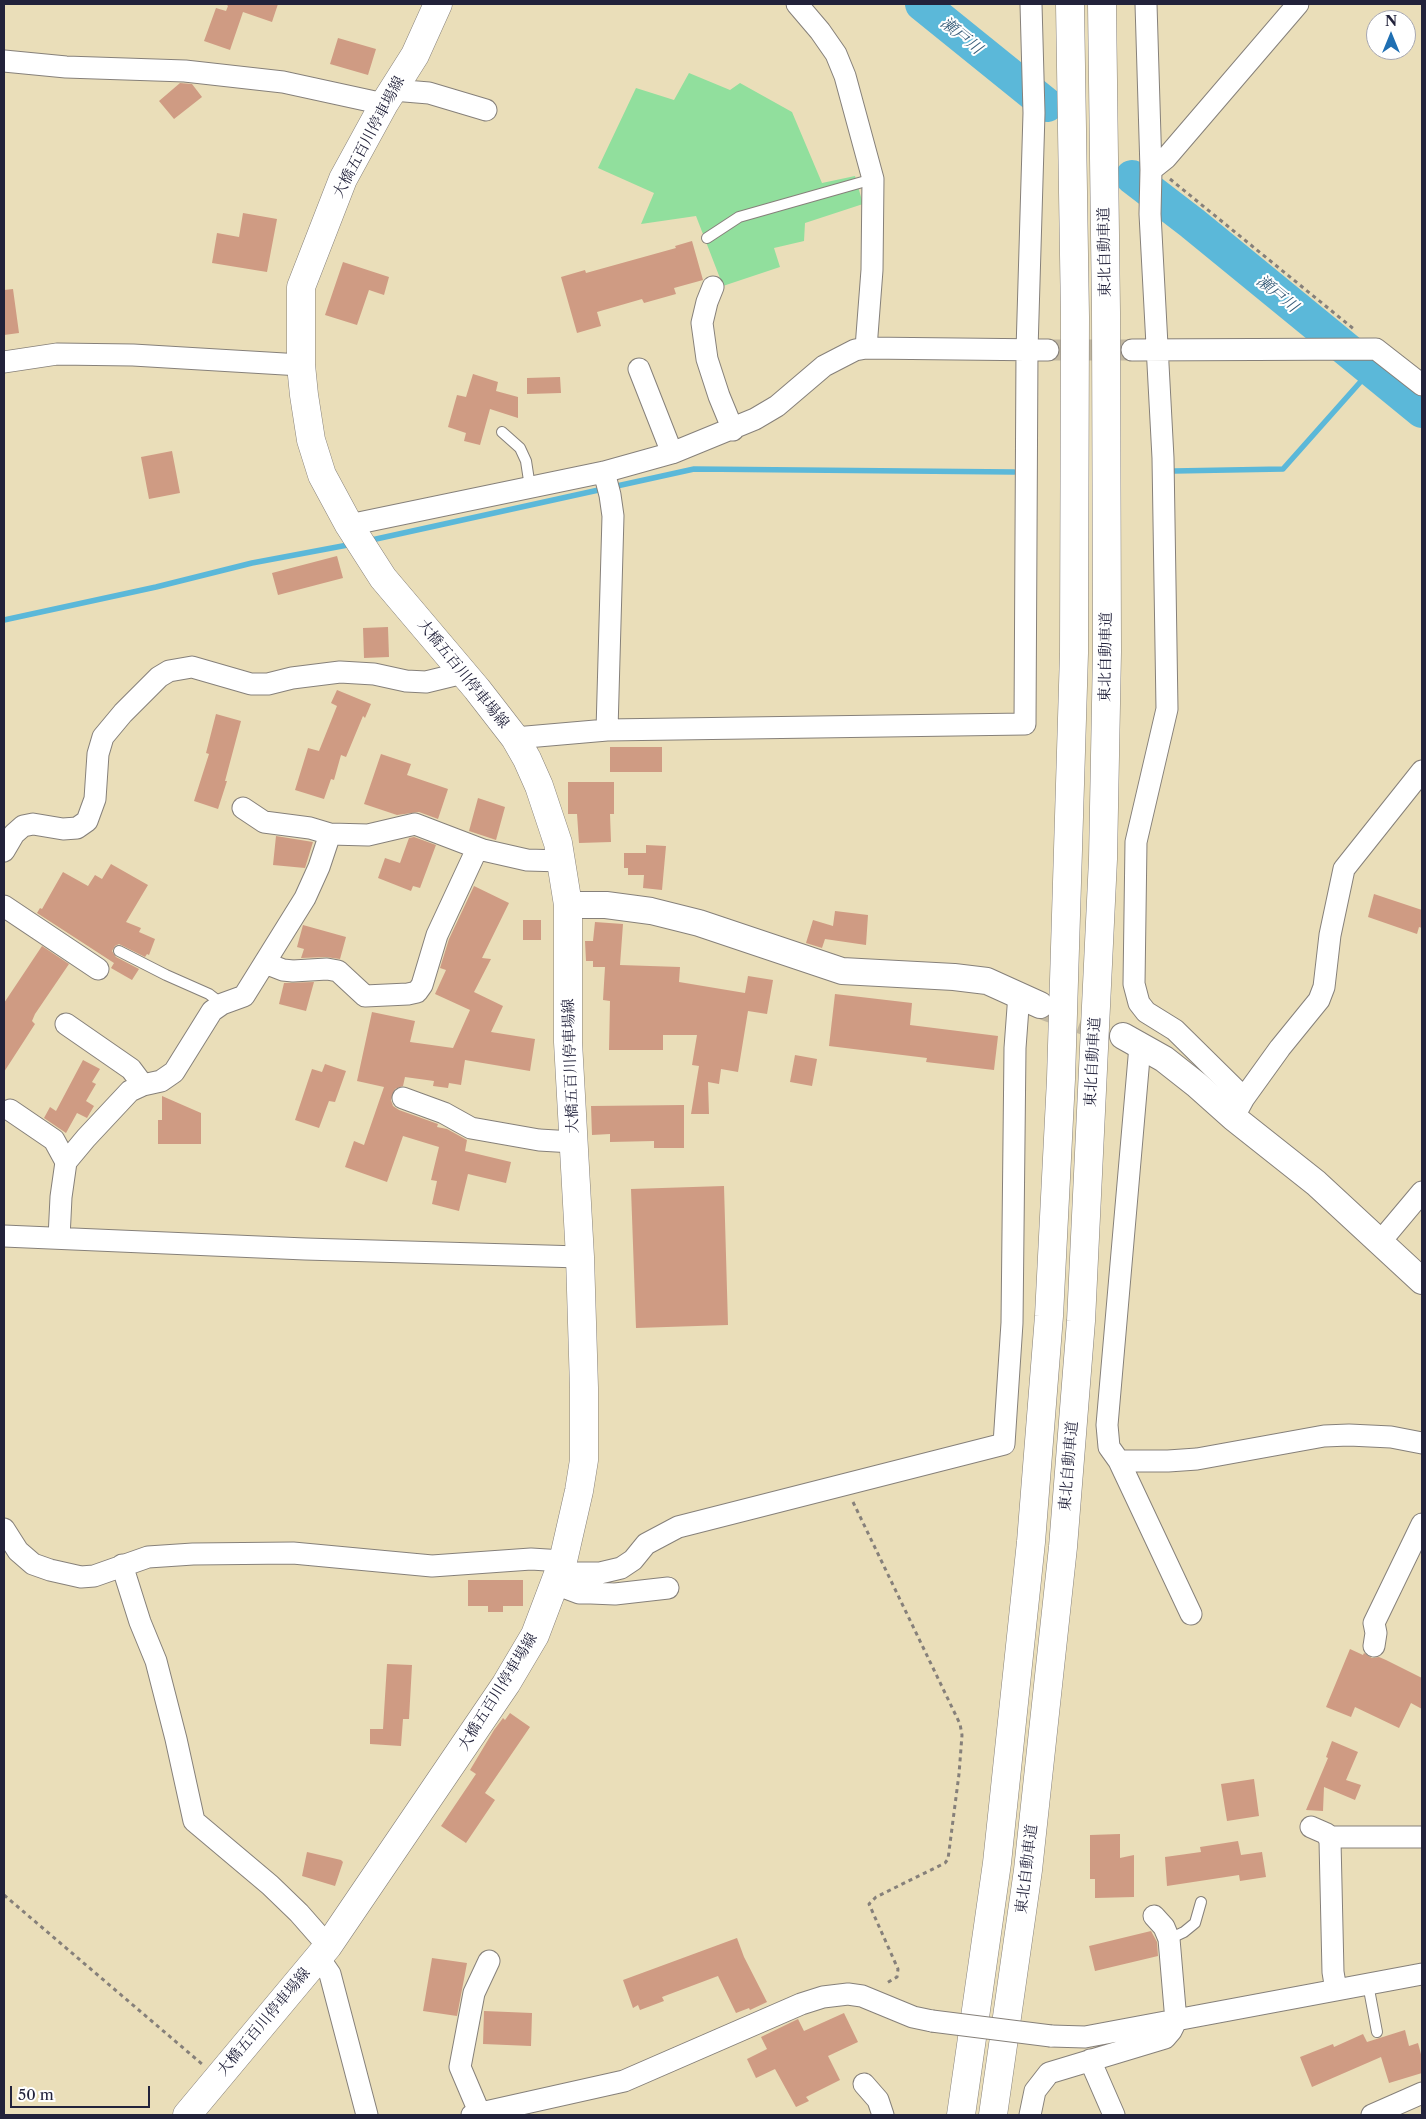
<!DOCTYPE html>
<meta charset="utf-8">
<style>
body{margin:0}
#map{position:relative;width:1426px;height:2119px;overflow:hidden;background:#eadeb9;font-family:"Libre Caslon Text",serif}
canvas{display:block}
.frame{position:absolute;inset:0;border:5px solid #22223b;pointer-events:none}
.north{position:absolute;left:1366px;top:10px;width:50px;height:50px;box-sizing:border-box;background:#fff;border:1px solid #a7a7b1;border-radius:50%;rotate:0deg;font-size:14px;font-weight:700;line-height:20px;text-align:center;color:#22223b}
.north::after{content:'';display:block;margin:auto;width:18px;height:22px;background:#1f6fb2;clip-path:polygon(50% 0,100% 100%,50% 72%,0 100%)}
.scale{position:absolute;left:10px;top:2086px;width:140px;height:22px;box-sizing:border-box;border:2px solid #22223b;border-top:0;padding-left:6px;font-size:15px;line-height:18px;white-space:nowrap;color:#22223b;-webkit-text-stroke:4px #fff;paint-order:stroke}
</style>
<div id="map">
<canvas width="1426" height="2119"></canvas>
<div class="frame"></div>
<div class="north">N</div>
<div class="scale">50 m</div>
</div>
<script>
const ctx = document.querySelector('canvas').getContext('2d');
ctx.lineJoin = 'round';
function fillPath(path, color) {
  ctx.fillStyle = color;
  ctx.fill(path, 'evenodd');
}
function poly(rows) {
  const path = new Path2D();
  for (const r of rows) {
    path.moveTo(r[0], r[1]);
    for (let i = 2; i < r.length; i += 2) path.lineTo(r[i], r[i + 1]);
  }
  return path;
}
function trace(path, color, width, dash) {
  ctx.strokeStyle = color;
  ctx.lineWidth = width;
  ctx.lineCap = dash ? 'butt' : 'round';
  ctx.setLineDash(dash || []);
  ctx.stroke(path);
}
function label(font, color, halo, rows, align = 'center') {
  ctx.font = font + ' "Libre Caslon Text","Noto Serif JP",serif';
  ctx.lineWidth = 4;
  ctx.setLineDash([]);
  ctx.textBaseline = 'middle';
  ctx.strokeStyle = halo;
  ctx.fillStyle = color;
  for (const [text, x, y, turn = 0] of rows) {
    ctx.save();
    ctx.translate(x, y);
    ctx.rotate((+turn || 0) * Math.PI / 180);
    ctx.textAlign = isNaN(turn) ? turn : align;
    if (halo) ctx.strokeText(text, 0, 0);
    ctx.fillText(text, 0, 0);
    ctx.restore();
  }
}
const green = poly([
 [689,73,730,90,740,83,792,112,822,183,855,176,863,204,805,223,804,241,774,248,780,267,723,286,696,216,641,224,654,193,598,168,636,88,674,100]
]);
const stream = poly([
 [1174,471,1283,469,1371,370],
 [367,541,694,469,1014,472],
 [4,620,156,587,252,563,353,544]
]);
const river = poly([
 [922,4,1047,105],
 [1132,177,1192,223,1422,411]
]);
const building = poly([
 [226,4,278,4,272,22,243,12,230,50,204,41,216,8,226,11,228,6],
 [338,38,376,49,368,75,330,64],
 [180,83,192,84,202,97,174,119,159,101],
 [243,213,277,219,267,272,212,263,217,233,239,237],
 [692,241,703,280,674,288,676,294,644,303,642,299,597,312,601,326,577,333,561,277,585,270,586,273,676,248,675,246],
 [343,262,389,277,384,295,369,290,357,325,325,315],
 [13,289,19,333,4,335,4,290],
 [473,374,498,382,496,391,518,397,518,418,490,409,480,445,464,441,466,433,448,427,457,395,466,397],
 [560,377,561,393,527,394,527,378],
 [172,451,180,493,149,499,141,457],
 [337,556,343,578,278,595,272,573],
 [388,627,389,657,364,658,363,628],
 [337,690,371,704,365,718,363,716,346,757,341,755,334,780,331,779,324,799,295,790,308,748,319,751,337,706,331,703],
 [216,714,241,721,225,781,227,781,218,809,194,801,209,754,206,753],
 [610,747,662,747,662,772,610,772],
 [381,754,411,764,407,775,448,789,438,819,419,812,397,815,364,804],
 [568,782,614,782,614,814,610,814,611,842,579,843,577,814,568,814],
 [478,798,505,807,496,840,469,831],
 [276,836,313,842,305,868,273,865],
 [414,837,436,845,420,888,413,886,411,891,378,878,385,858,400,863,409,838],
 [646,845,666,846,662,890,643,888,644,875,628,875,628,868,624,868,624,853,646,853],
 [111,864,148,885,126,922,141,928,139,932,155,939,149,955,147,954,145,957,119,944,115,946,112,951,116,957,139,969,132,980,111,968,114,963,37,913,40,908,42,909,63,872,88,886,95,875,102,879],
 [474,886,509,903,482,958,491,959,474,992,503,1006,491,1032,535,1039,530,1071,465,1060,461,1085,449,1083,448,1088,433,1086,434,1081,405,1077,403,1086,395,1089,391,1100,393,1106,399,1110,438,1124,437,1127,447,1129,467,1140,465,1151,511,1162,506,1183,468,1174,459,1211,432,1204,437,1181,431,1180,439,1147,403,1136,387,1182,345,1167,354,1141,364,1145,384,1087,357,1081,372,1012,415,1021,410,1042,453,1048,470,1010,435,994,446,970,440,968,449,939],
 [1374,894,1422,910,1422,928,1419,927,1417,934,1368,917],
 [835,911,868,915,866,945,825,939,822,948,806,943,813,920,833,926],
 [523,920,541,920,541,940,523,940],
 [595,922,623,924,620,965,680,967,679,982,745,993,748,976,773,980,767,1014,748,1011,738,1072,721,1069,719,1084,708,1082,709,1114,691,1114,699,1066,692,1065,697,1035,663,1035,663,1050,609,1050,610,1001,603,1000,605,967,593,967,593,961,586,961,585,941,593,941],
 [303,925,346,937,340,959,326,957,301,958,304,949,297,947],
 [42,946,69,964,35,1014,32,1021,35,1024,4,1072,4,1003],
 [314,982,306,1011,279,1004,284,983],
 [835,994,912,1003,910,1025,998,1036,994,1070,926,1062,927,1058,829,1046],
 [795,1055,817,1059,812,1086,790,1082],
 [83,1060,100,1069,92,1082,96,1084,86,1101,94,1106,87,1118,77,1113,66,1133,44,1118,50,1107,56,1111],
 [325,1064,346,1071,335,1102,329,1101,319,1128,295,1120,312,1069,322,1072],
 [162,1096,201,1113,201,1144,158,1144,158,1120,162,1120],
 [684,1105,684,1148,654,1148,654,1141,610,1142,610,1134,592,1135,591,1106],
 [724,1186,728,1325,636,1328,631,1189],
 [468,1580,523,1580,523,1606,503,1606,503,1612,488,1612,488,1606,468,1606],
 [1350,1649,1363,1655,1364,1653,1372,1658,1379,1657,1386,1660,1422,1678,1422,1709,1411,1703,1399,1728,1355,1707,1351,1717,1326,1707],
 [387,1664,412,1665,409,1719,403,1719,401,1746,370,1744,370,1729,383,1729],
 [510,1713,530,1727,485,1793,495,1800,466,1843,441,1826,476,1774,470,1770,494,1730,503,1718,505,1720],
 [1332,1741,1358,1752,1346,1780,1361,1785,1355,1800,1324,1787,1323,1811,1306,1810,1328,1758,1326,1757],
 [1254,1779,1259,1816,1227,1821,1221,1784],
 [1120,1834,1120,1858,1134,1855,1134,1897,1095,1898,1095,1879,1090,1879,1090,1835],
 [1238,1841,1241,1855,1262,1852,1266,1877,1240,1881,1239,1875,1167,1886,1165,1857,1201,1852,1200,1847],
 [307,1852,341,1860,343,1862,335,1886,302,1876],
 [1151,1931,1157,1942,1158,1956,1095,1971,1089,1946],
 [737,1938,744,1957,767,2002,750,2010,749,2008,736,2013,718,1976,662,1997,664,2001,640,2010,638,2005,633,2008,623,1980],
 [432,1958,467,1963,457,2016,423,2011],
 [484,2011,532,2013,531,2046,483,2044],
 [844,2013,858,2042,828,2056,840,2080,806,2097,809,2101,796,2107,775,2069,756,2078,747,2059,767,2049,761,2037,798,2019,804,2031],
 [1405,2030,1409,2046,1418,2043,1422,2058,1422,2073,1389,2083,1381,2057,1312,2087,1300,2057,1333,2044,1334,2047,1363,2034,1367,2042]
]);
const minorTunnel = poly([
 [1048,350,1132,350]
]);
const tertiaryTunnel = poly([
 [1044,1007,1123,1036]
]);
const path = poly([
 [1170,179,1355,330],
 [853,1502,960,1724,962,1735,959,1774,948,1859,945,1863,876,1897,869,1904,898,1969,897,1977,885,1984],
 [4,1895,202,2064]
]);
const service = poly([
 [707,238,739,217,873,179],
 [502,432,520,448,526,461,530,487],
 [119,951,166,975,209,994,222,1004],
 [1169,1939,1184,1932,1195,1923,1201,1902],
 [1368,1984,1377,2032]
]);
const minor = poly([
 [797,4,820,31,836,54,845,76,873,179,872,270,866,348],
 [1146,4,1151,170,1150,214,1163,458,1167,709,1136,842,1134,984,1139,1003,1146,1012,1175,1030,1244,1098],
 [4,61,66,67,185,71,283,82,384,104],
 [393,90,429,93,486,110],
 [1151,170,1166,158,1298,4],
 [713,287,707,302,702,323,707,359,719,396,733,430],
 [1132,350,1376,349,1422,385],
 [4,362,57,354,133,355,301,365],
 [639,369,672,453],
 [604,472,610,495,613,516,607,730],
 [349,525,604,472,672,453,755,419,777,406,824,366,855,350,866,348,1048,350],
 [515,738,607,730,1025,724,1027,350,1034,113,1031,4],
 [243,808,264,822,310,828,330,834],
 [4,851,14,834,23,826,33,824,63,829,77,828,87,821,95,799,98,754,103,737,123,713,159,677,169,671,192,667,251,684,268,684,292,678,340,672,374,674,406,681,426,682,463,673],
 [4,906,98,969],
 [265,963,283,970,293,971,327,969,338,971,365,996,408,994,417,992,422,985,437,935,477,849],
 [66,1024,131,1069,143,1085],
 [1140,1046,1107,1425,1109,1447,1119,1461,1191,1614],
 [403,1098,444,1113,471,1128,539,1140,573,1142],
 [1238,1109,1244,1098,1280,1048,1319,1000,1324,987,1330,935,1344,869,1422,771],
 [10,1110,54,1140,66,1162],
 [4,1236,305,1249,580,1257],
 [59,1238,61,1197,66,1162,86,1138,130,1091,143,1085,161,1081,174,1072,212,1011,222,1004,244,996,305,898,319,867,330,834,368,835,415,824,483,850,527,860,562,861],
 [1380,1242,1422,1192],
 [1119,1461,1168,1461,1197,1459,1324,1436,1349,1435,1391,1437,1422,1443],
 [4,1529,18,1551,33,1564,50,1570,81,1577,94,1576,148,1557,193,1554,293,1553,432,1566,531,1559,563,1561],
 [122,1565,140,1622,156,1661,176,1739,194,1821,270,1885,299,1913,328,1946],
 [558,1573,600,1573,621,1568,633,1560,646,1544,678,1527,1004,1444,1012,1323,1015,1048,1019,994],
 [555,1584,579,1593,591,1593,615,1594,668,1588],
 [1374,1646,1376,1633,1374,1623,1422,1524],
 [1311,1827,1327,1834,1330,1841,1333,1972,1336,1990],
 [1328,1837,1422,1837],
 [319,1958,330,1974,367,2115],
 [1051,2036,1085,2037,1422,1974],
 [1090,2060,1114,2115],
 [864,2084,878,2100,883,2115],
 [480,2114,460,2067,474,1993,489,1961],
 [472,2115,624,2081,801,2004,823,1997,848,1994,862,1996,913,2017,932,2021],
 [1030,2115,1035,2091,1049,2073,1165,2038,1171,2031,1176,2021,1169,1939,1164,1927,1154,1916],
 [1372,2115,1422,2093]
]);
const tertiary = poly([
 [568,905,606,905,651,911,699,923,842,971,954,977,987,981,1040,1005],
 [1123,1036,1164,1059,1197,1085,1234,1118,1316,1183,1422,1281]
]);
const secondary = poly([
 [187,2115,328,1946,506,1684,535,1635,563,1561,579,1491,584,1460,584,1388,580,1257,568,1042,568,905,558,843,539,786,527,759,515,738,477,689,383,578,349,525,322,475,311,440,304,395,301,365,301,287,343,179,384,104,415,55,438,4]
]);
const motorway = poly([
 [961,2115,997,1863,1031,1542,1049,1316,1061,1079,1074,653,1075,317,1070,4],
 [993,2115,1028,1870,1063,1547,1081,1321,1103,859,1107,652,1106,312,1102,4]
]);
const minorBridge = poly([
 [932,2021,1051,2036]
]);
const streetNames = [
 ["大橋五百川停車場線",369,137,-62],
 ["東北自動車道",1105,252,-91],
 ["東北自動車道",1106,657,-89],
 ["大橋五百川停車場線",463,674,51],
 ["東北自動車道",1093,1062,-87],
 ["大橋五百川停車場線",571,1066,-92],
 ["東北自動車道",1069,1466,-85],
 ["大橋五百川停車場線",498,1692,-58],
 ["東北自動車道",1027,1869,-83],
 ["大橋五百川停車場線",264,2022,-50]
];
const waterNames = [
 ["瀬戸川",961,36,39],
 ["瀬戸川",1277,294,39]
];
fillPath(green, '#91df9d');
trace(stream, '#5bb8d9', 5.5);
trace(river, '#5bb8d9', 34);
fillPath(building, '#cf9b83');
trace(minorTunnel, '#c2b8a0', 21, [21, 11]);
trace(tertiaryTunnel, '#c2b8a0', 26, [26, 13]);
trace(service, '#86807a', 12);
trace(minor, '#86807a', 23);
trace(tertiary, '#86807a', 28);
trace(secondary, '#86807a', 29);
trace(motorway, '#86807a', 29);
trace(path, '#86807a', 3, [4, 4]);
trace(service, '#fff', 10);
trace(minor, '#fff', 21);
trace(tertiary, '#fff', 26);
trace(secondary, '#fff', 28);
trace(motorway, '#fff', 28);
trace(minorBridge, '#86807a', 23, []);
trace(minorBridge, '#fff', 21);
label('15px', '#22223b', '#fff', streetNames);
label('italic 16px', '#395e7a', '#fff', waterNames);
</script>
